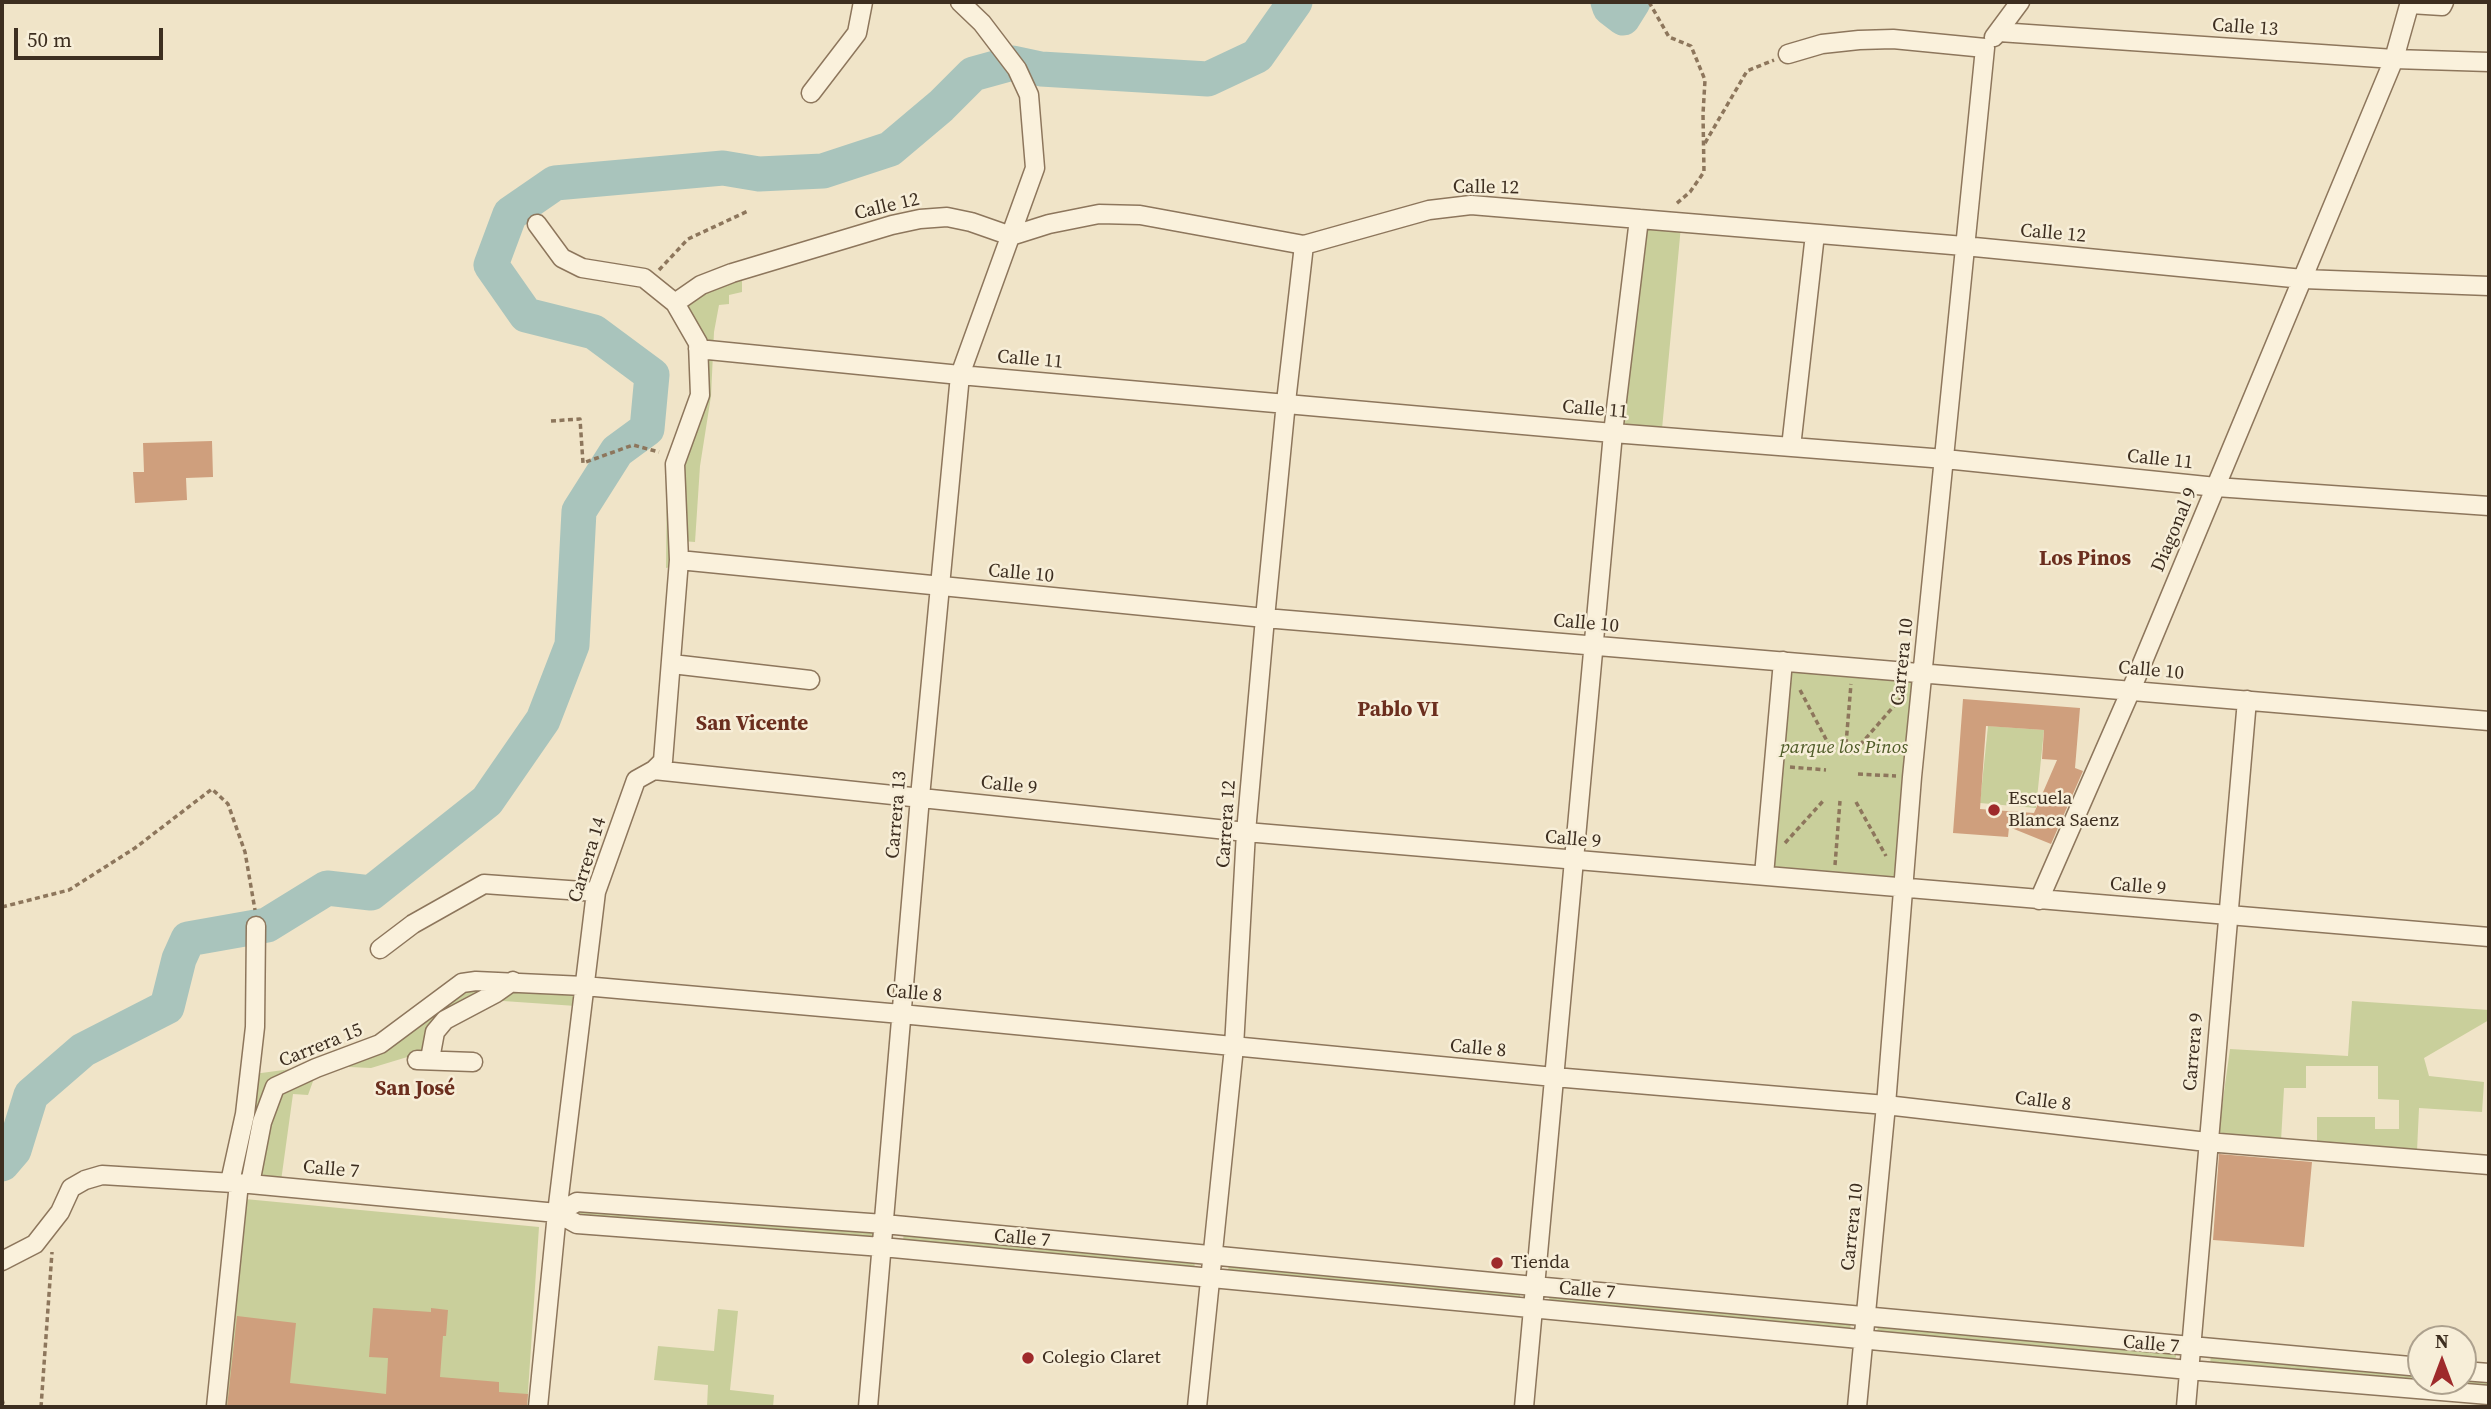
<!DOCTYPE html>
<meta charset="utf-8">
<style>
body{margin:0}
#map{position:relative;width:2491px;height:1409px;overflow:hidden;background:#f0e4c8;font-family:"Source Serif 4",serif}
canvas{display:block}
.frame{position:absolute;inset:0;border:4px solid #3d2e20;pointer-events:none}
.north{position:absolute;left:2407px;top:1325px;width:70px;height:70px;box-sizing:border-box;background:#f7eed8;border:2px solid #ada18e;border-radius:50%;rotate:0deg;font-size:19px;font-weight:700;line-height:28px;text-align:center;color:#3d2e20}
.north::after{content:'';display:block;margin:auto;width:24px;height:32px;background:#9e2a2b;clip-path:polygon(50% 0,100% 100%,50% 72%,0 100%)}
.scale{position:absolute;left:14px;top:28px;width:149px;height:32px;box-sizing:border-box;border:4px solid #3d2e20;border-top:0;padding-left:9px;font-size:21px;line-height:24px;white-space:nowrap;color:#3d2e20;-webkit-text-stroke:5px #f7eed8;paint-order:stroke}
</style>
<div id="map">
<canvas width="2491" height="1409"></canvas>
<div class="frame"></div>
<div class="north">N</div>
<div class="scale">50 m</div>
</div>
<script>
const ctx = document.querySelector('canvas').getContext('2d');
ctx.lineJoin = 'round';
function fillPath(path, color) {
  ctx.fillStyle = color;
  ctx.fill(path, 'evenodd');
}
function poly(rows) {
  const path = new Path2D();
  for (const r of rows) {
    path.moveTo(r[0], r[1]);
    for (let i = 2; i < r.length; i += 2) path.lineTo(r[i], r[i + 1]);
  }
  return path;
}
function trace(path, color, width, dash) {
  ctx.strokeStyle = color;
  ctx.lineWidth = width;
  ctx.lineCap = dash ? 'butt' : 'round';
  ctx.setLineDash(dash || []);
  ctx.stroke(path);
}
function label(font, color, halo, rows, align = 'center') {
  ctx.font = font + ' "Source Serif 4",serif';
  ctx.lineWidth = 5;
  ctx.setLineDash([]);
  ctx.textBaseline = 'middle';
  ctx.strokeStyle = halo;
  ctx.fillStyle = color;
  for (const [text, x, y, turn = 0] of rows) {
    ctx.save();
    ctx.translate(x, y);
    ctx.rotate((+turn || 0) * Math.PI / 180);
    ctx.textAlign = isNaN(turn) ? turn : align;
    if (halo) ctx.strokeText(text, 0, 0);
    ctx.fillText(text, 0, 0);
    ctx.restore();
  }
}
const green = poly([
 [1643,224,1681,226,1662,429,1622,426],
 [742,274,742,292,729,295,729,304,719,305,714,332,711,396,700,466,695,542,682,541,680,462,703,394,686,305,694,296],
 [667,467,675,566,666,568],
 [1787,667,1914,677,1894,878,1770,868],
 [1988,726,2044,730,2036,808,1980,803],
 [499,982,440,1014,429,1056,414,1055,371,1068,327,1066,464,986],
 [505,984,579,989,576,1006,503,1001],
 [2352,1001,2489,1010,2489,1020,2424,1058,2429,1076,2484,1082,2482,1112,2419,1108,2417,1151,2317,1144,2317,1117,2375,1117,2375,1129,2399,1129,2399,1100,2378,1099,2378,1066,2306,1066,2306,1088,2284,1088,2281,1141,2218,1135,2230,1049,2348,1056],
 [313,1066,272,1086,248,1181,235,1179,254,1074],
 [316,1073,308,1095,293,1094,281,1181,256,1179,278,1090],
 [245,1199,539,1227,527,1407,222,1407],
 [578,1208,874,1230,874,1241,576,1216],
 [904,1231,1195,1261,1194,1271,903,1241],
 [1229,1265,1520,1290,1520,1299,1227,1274],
 [1550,1295,1851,1321,1850,1332,1548,1303],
 [718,1309,738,1311,730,1390,774,1395,773,1407,707,1407,708,1385,654,1380,658,1346,714,1351],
 [1878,1325,2177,1350,2175,1362,1877,1334],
 [2211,1355,2421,1373,2421,1381,2463,1381,2463,1377,2489,1379,2489,1388,2210,1364]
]);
const river = poly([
 [1608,2,1610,8,1623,18,1633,2],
 [2,1164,14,1150,31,1095,83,1050,167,1007,179,959,188,939,267,925,327,888,371,893,487,801,543,720,572,645,579,511,617,451,647,429,652,375,594,332,526,315,491,265,510,214,555,183,723,168,759,174,823,171,890,149,941,106,973,74,1013,63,1041,69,1208,79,1257,56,1295,2]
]);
const building = poly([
 [212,441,213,477,186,478,187,500,135,503,133,472,144,472,143,443],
 [1963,699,2080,708,2075,768,2083,771,2051,844,2009,827,2008,837,1953,833],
 [1986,726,2044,730,2042,759,2057,760,2034,813,1980,809],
 [2219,1154,2312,1162,2304,1247,2213,1240],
 [373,1308,431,1312,431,1308,448,1310,446,1336,443,1336,440,1377,499,1382,499,1392,528,1394,527,1407,447,1405,447,1407,227,1407,237,1316,296,1323,290,1383,386,1394,388,1358,369,1357]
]);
const path = poly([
 [1649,2,1669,37,1691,46,1705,80,1703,114,1704,172,1690,192,1676,204],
 [1705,143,1747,71,1774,60],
 [659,270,688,239,748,211],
 [551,421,580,419,583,463,633,445,659,452],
 [1800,690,1828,743],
 [1846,744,1851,684],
 [1860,745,1901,698],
 [1790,767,1826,770],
 [1858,774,1896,776],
 [1856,802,1886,856],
 [1785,843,1824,800],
 [1835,865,1840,801],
 [2,907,69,890,135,848,212,789,228,804,245,852,255,910],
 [2,1399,4,1407],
 [41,1407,52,1252]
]);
const street = poly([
 [2410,4,2442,6,2444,2],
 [1999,32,2394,59,2489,62],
 [1994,37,2020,2],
 [1788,54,1822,44,1859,40,1893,39,1985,48],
 [811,93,857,33,863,2],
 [537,224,562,258,582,268,644,278,675,303,701,285,732,273,892,225,920,219,947,217,971,222,1011,236,1049,224,1099,214,1140,215,1304,245,1429,210,1471,205,1964,246,2303,279,2489,286],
 [698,349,960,375,1613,433,1945,459,2216,487,2489,506],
 [1791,447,1815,234],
 [679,560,1265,618,2489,721],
 [672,664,810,680],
 [654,770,1246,832,2489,937],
 [1764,875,1783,661],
 [2039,900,2131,690,2394,59,2410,2],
 [380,949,413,924,484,884,596,892],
 [430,1059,435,1032,445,1020,496,993,513,981],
 [417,1060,473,1062],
 [230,1182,245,1114,255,1027,256,926],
 [250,1184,262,1122,275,1087,316,1068,380,1044,462,983,476,981,584,986,901,1014,1554,1077,1886,1105,2207,1142,2489,1165],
 [557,1213,577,1202,884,1224,1534,1286,2421,1367],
 [2,1261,35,1244,60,1212,71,1188,85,1180,102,1175,250,1184,557,1213,577,1224,882,1247,2189,1370,2489,1395],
 [2463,1371,2489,1373],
 [216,1407,239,1183],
 [538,1407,557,1213,596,892,636,780,654,770,663,761,679,560,675,464,700,395,698,343,675,303],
 [868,1407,920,797,960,375,1035,168,1029,95,1017,69,982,23,960,2],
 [1197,1407,1234,1047,1246,832,1265,618,1286,402,1304,245],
 [1524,1407,1613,433,1639,219],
 [1857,1407,1886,1105,1912,777,1985,48],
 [2186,1407,2247,700]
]);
const markers = [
 [1994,810,7,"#9e2a2b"],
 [1497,1263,7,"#9e2a2b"],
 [1028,1358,7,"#9e2a2b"]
];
const streetNames = [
 ["Calle 13",2245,28,4],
 ["Calle 12",1486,188,1],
 ["Calle 12",887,207,-13],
 ["Calle 12",2053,234,5],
 ["Calle 11",1030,360,5],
 ["Calle 11",1595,410,5],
 ["Calle 11",2160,460,6],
 ["Diagonal 9",2175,530,-67],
 ["Calle 10",1021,574,5],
 ["Calle 10",1586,624,5],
 ["Carrera 10",1903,662,-84],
 ["Calle 10",2151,671,5],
 ["Calle 9",1009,786,6],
 ["Carrera 13",897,815,-85],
 ["Carrera 12",1227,824,-86],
 ["Calle 9",1573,840,5],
 ["Carrera 14",588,860,-73],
 ["Calle 9",2138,887,5],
 ["Calle 8",914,994,5],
 ["Carrera 15",321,1046,-22],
 ["Calle 8",1478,1049,5],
 ["Carrera 9",2194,1052,-85],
 ["Calle 8",2043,1102,7],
 ["Calle 7",331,1170,5],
 ["Carrera 10",1853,1227,-84],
 ["Calle 7",1022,1239,5],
 ["Calle 7",1587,1291,5],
 ["Calle 7",2151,1345,5]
];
const parkNames = [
 ["parque los Pinos",1844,748]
];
const poiNames = [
 ["Escuela",2008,799],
 ["Blanca Saenz",2008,821],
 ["Tienda",1511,1263],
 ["Colegio Claret",1042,1358]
];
const neighbourhoodNames = [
 ["Los Pinos",2085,560],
 ["Pablo VI",1398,711],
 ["San Vicente",752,725],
 ["San José",415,1090]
];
fillPath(green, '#c9cf9b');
trace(river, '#a9c4bc', 35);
fillPath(building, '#cf9f7d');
trace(street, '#8d765c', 21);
trace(path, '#8d765c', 3.5, [5, 3.5]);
trace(street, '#faf1dc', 18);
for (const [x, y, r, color] of markers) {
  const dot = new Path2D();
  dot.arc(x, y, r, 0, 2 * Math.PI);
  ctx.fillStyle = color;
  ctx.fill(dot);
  trace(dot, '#f7eed8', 2.5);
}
label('19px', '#3d2e20', '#f7eed8', streetNames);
label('italic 19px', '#4d5a26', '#f7eed8', parkNames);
label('19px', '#3d2e20', '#f7eed8', poiNames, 'left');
label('bold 21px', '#6b2e1e', '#f7eed8', neighbourhoodNames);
</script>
